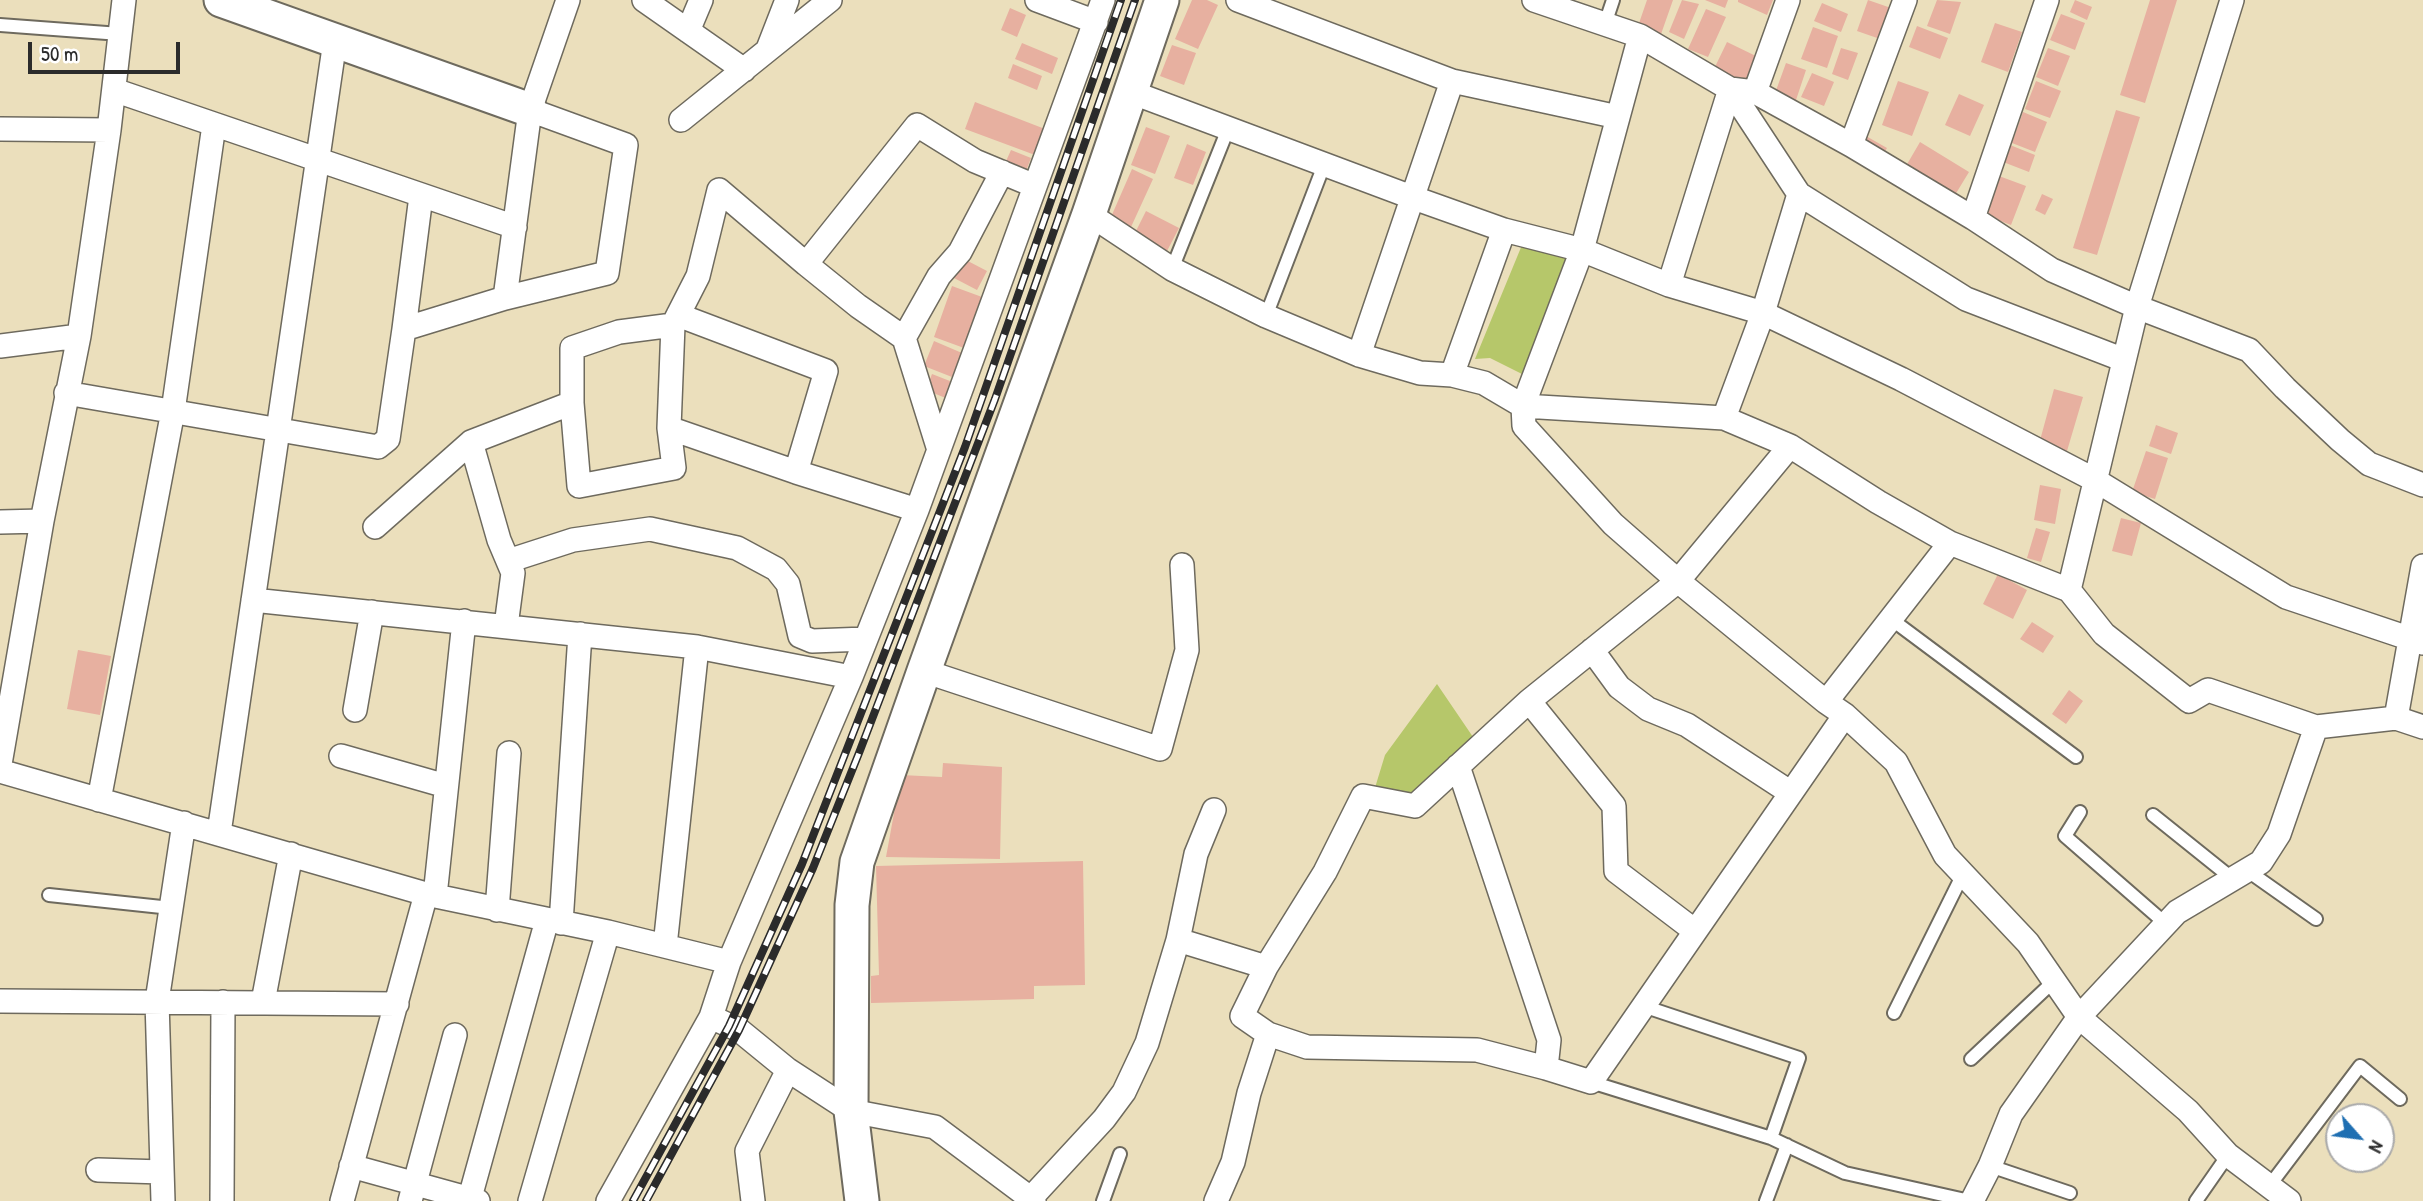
<!DOCTYPE html>
<style>
body{margin:0}
#map{position:relative;width:2423px;height:1201px;overflow:hidden;background:#ebdfbc;font-family:"Patrick Hand",sans-serif}
canvas{display:block}
.north{position:absolute;left:2325px;top:1103px;width:70px;height:70px;box-sizing:border-box;background:#fff;border:2px solid #aaa;border-radius:50%;rotate:118deg;font-size:19px;font-weight:700;line-height:28px;text-align:center;color:#2b2b2b}
.north::after{content:'';display:block;margin:auto;width:24px;height:32px;background:#1f6fb2;clip-path:polygon(50% 0,100% 100%,50% 72%,0 100%)}
.scale{position:absolute;left:28px;top:42px;width:152px;height:32px;box-sizing:border-box;border:4px solid #2b2b2b;border-top:0;padding-left:9px;font-size:21px;line-height:24px;white-space:nowrap;color:#2b2b2b;-webkit-text-stroke:5px #fff;paint-order:stroke}
</style>
<div id="map">
<canvas width="2423" height="1201"></canvas>
<div class="north">N</div>
<div class="scale">50 m</div>
</div>
<script>
const ctx = document.querySelector('canvas').getContext('2d');
ctx.lineJoin = 'round';
function fillPath(path, color) {
  ctx.fillStyle = color;
  ctx.fill(path, 'evenodd');
}
function poly(rows) {
  const path = new Path2D();
  for (const r of rows) {
    path.moveTo(r[0], r[1]);
    for (let i = 2; i < r.length; i += 2) path.lineTo(r[i], r[i + 1]);
  }
  return path;
}
function trace(path, color, width, dash) {
  ctx.strokeStyle = color;
  ctx.lineWidth = width;
  ctx.lineCap = dash ? 'butt' : 'round';
  ctx.setLineDash(dash || []);
  ctx.stroke(path);
}
const green = poly([
 [1529,228,1575,245,1526,376,1490,358,1475,359],
 [1437,684,1473,737,1413,799,1374,791,1385,755]
]);
const building = poly([
 [1192,0,1207,0,1218,5,1198,49,1175,39],
 [1647,0,1673,0,1660,37,1637,29],
 [1682,0,1699,4,1684,39,1669,32],
 [1705,0,1728,0,1725,8],
 [1738,0,1773,0,1767,15,1738,2],
 [1868,0,1891,8,1880,39,1857,31],
 [1937,0,1961,2,1950,34,1927,26],
 [2075,0,2092,7,2087,20,2070,12],
 [2150,0,2177,0,2145,103,2120,95],
 [1822,3,1848,14,1841,32,1814,21],
 [1010,8,1026,15,1017,37,1001,30],
 [1706,9,1726,17,1708,57,1688,49],
 [2061,14,2085,23,2075,50,2050,40],
 [1995,23,2022,32,2008,72,1981,62],
 [1917,26,1948,38,1940,59,1909,47],
 [1813,27,1838,36,1827,68,1801,59],
 [1727,42,1760,58,1747,85,1714,69],
 [1022,43,1058,58,1052,74,1015,59],
 [1172,45,1196,53,1184,85,1160,76],
 [1841,48,1858,53,1848,80,1832,74],
 [2048,48,2070,56,2058,86,2036,77],
 [1786,63,1806,70,1795,103,1774,96],
 [1013,64,1042,76,1037,90,1008,78],
 [1812,73,1834,82,1824,106,1801,97],
 [1898,81,1929,92,1912,136,1882,125],
 [2036,81,2061,91,2050,118,2025,109],
 [1959,94,1984,105,1970,136,1945,125],
 [975,102,1045,129,1035,155,965,129],
 [2116,110,2140,117,2097,255,2073,248],
 [2023,112,2047,122,2035,152,2012,143],
 [1146,127,1170,136,1155,174,1131,165],
 [1866,136,1887,148,1882,156,1861,145],
 [1920,142,1969,172,1955,195,1906,166],
 [2005,143,2035,155,2029,172,1998,160],
 [1187,144,1206,152,1193,185,1174,178],
 [1011,150,1031,158,1024,176,1003,168],
 [1132,169,1153,179,1131,227,1111,217],
 [1999,176,2026,186,2011,225,1985,215],
 [2042,194,2053,199,2045,215,2035,210],
 [1146,211,1179,228,1167,251,1134,235],
 [964,259,987,271,977,290,954,278],
 [952,286,982,297,964,348,934,337],
 [934,341,962,353,952,377,924,366],
 [932,374,955,383,948,399,926,390],
 [2054,389,2083,397,2067,451,2039,444],
 [2156,425,2178,433,2171,454,2149,446],
 [2146,451,2168,458,2155,499,2132,492],
 [2040,485,2061,489,2055,524,2034,520],
 [2121,518,2141,523,2132,556,2112,551],
 [2036,528,2050,532,2041,562,2027,558],
 [1998,574,2027,590,2013,619,1983,604],
 [2032,622,2054,636,2043,653,2020,639],
 [78,650,111,656,100,715,67,709],
 [2069,690,2083,701,2066,724,2052,714],
 [943,763,1002,767,1000,859,886,857,901,775,942,777],
 [1083,861,1085,985,1034,986,1034,999,871,1003,871,976,879,975,876,866]
]);
const lane = poly([
 [1605,24,1613,0],
 [0,25,120,34],
 [1172,269,1228,129],
 [1266,316,1324,165],
 [1891,619,2076,757],
 [2080,812,2065,836,2166,924],
 [2153,815,2234,880],
 [2248,871,2316,919],
 [49,895,171,908],
 [1894,1013,1963,874],
 [1971,1059,2054,981],
 [1591,1082,1771,1138,1799,1058,1643,1006],
 [1771,1138,1845,1173,1970,1201],
 [1990,1166,2070,1193],
 [2270,1185,2360,1066,2400,1099],
 [1103,1201,1120,1154],
 [1766,1201,1787,1145],
 [2196,1201,2228,1155]
]);
const street = poly([
 [644,0,744,70],
 [1037,0,1096,22],
 [1238,0,1452,81,1618,117],
 [1534,0,1640,36,1730,89,1755,92,1851,145,1973,218,2052,270,2137,307,2249,350,2285,388,2340,440,2369,464,2423,485],
 [688,31,701,0],
 [1640,36,1582,250,1523,406,1524,426,1613,524,1678,581,1790,446],
 [768,49,787,0],
 [1730,89,1799,194,1966,299,2124,360],
 [114,90,515,227],
 [1131,92,1414,198,1504,230,1582,250,1669,285,1763,313,1901,379,2095,480,2286,597,2423,643],
 [1755,92,1788,0],
 [681,120,830,0],
 [0,129,109,130],
 [1851,145,1905,0],
 [1089,214,1172,269,1266,316,1359,355,1420,373,1452,375,1484,383,1523,406,1724,418,1790,446,1878,502,1950,543,2069,590,2104,634,2189,701,2208,690,2316,727,2396,718,2423,727],
 [1973,218,2047,0],
 [806,264,858,306,904,338,939,450],
 [1669,285,1730,89],
 [505,298,530,110,568,0],
 [678,315,826,371,796,472],
 [404,329,421,196],
 [904,338,939,276,960,252,1002,172],
 [0,346,79,336],
 [1359,355,1452,81],
 [1452,375,1504,230],
 [66,393,378,447,388,439,404,329,505,298,607,273,626,145,530,110],
 [572,403,579,486,674,468,669,428],
 [1724,418,1763,313,1799,194],
 [471,442,499,540,513,573,506,626],
 [917,510,796,472,669,428,673,325,698,276,719,190,806,264,917,125,975,161,1035,186],
 [0,522,42,521],
 [375,527,471,442,572,403,572,348,619,332,673,325],
 [508,561,573,540,650,529,737,548,776,569,788,584,800,636,812,641,866,639],
 [2069,590,2137,307,2232,0],
 [253,600,697,647,851,677],
 [1592,650,1619,687,1648,709,1687,725,1791,793],
 [924,671,1160,749,1187,650,1182,565],
 [1529,701,1614,806,1616,871,1695,931],
 [1826,702,1950,543],
 [355,710,372,612],
 [2396,718,2423,566],
 [341,756,446,786],
 [0,764,42,521,79,336,109,130,124,0],
 [1458,766,1549,1040,1546,1068,1591,1082,1845,715],
 [0,771,426,894,608,932,729,962],
 [99,800,173,411,214,125],
 [219,833,335,41],
 [435,896,464,621],
 [497,910,509,753],
 [561,923,580,634],
 [1178,940,1266,967],
 [665,946,697,647],
 [0,1001,397,1004],
 [263,1002,291,854],
 [711,1017,739,1030,788,1070,851,1111,935,1127,1034,1201],
 [1268,1034,1307,1047,1477,1050,1546,1068],
 [351,1166,478,1201],
 [98,1170,162,1172],
 [1031,1198,1104,1119,1124,1092,1147,1043,1178,940,1196,854,1214,810],
 [163,1201,157,1001,184,823],
 [222,1201,223,1002],
 [342,1201,426,894],
 [410,1201,455,1035],
 [469,1201,547,920],
 [530,1201,608,932],
 [608,1201,711,1017,729,962,851,677,917,510,1103,0],
 [753,1201,747,1151,788,1070],
 [1216,1201,1233,1162,1249,1093,1268,1034,1242,1016,1266,967,1325,872,1363,796,1415,806,1529,701,1678,581,1826,702,1845,715,1896,762,1945,855,2028,943,2079,1017,2188,1111,2228,1155,2289,1201],
 [1972,1201,1990,1166,2011,1114,2079,1017,2177,912,2261,862,2279,834,2316,727]
]);
const secondary = poly([
 [221,0,530,110],
 [862,1201,851,1111,852,905,857,862,924,671,1089,214,1162,0]
]);
const rail = poly([
 [633,1201,729,1026,802,864,965,447,1121,0],
 [646,1201,739,1030,813,868,859,753,995,399,1135,0]
]);
fillPath(green, '#b6c76a');
fillPath(building, '#e7b0a0');
trace(lane, '#6e6a5e', 16);
trace(street, '#6e6a5e', 26);
trace(secondary, '#6e6a5e', 37);
trace(lane, '#fff', 12);
trace(street, '#fff', 23);
trace(secondary, '#fff', 33);
trace(rail, '#2b2b2b', 8);
trace(rail, '#fff', 5, [16]);
</script>
